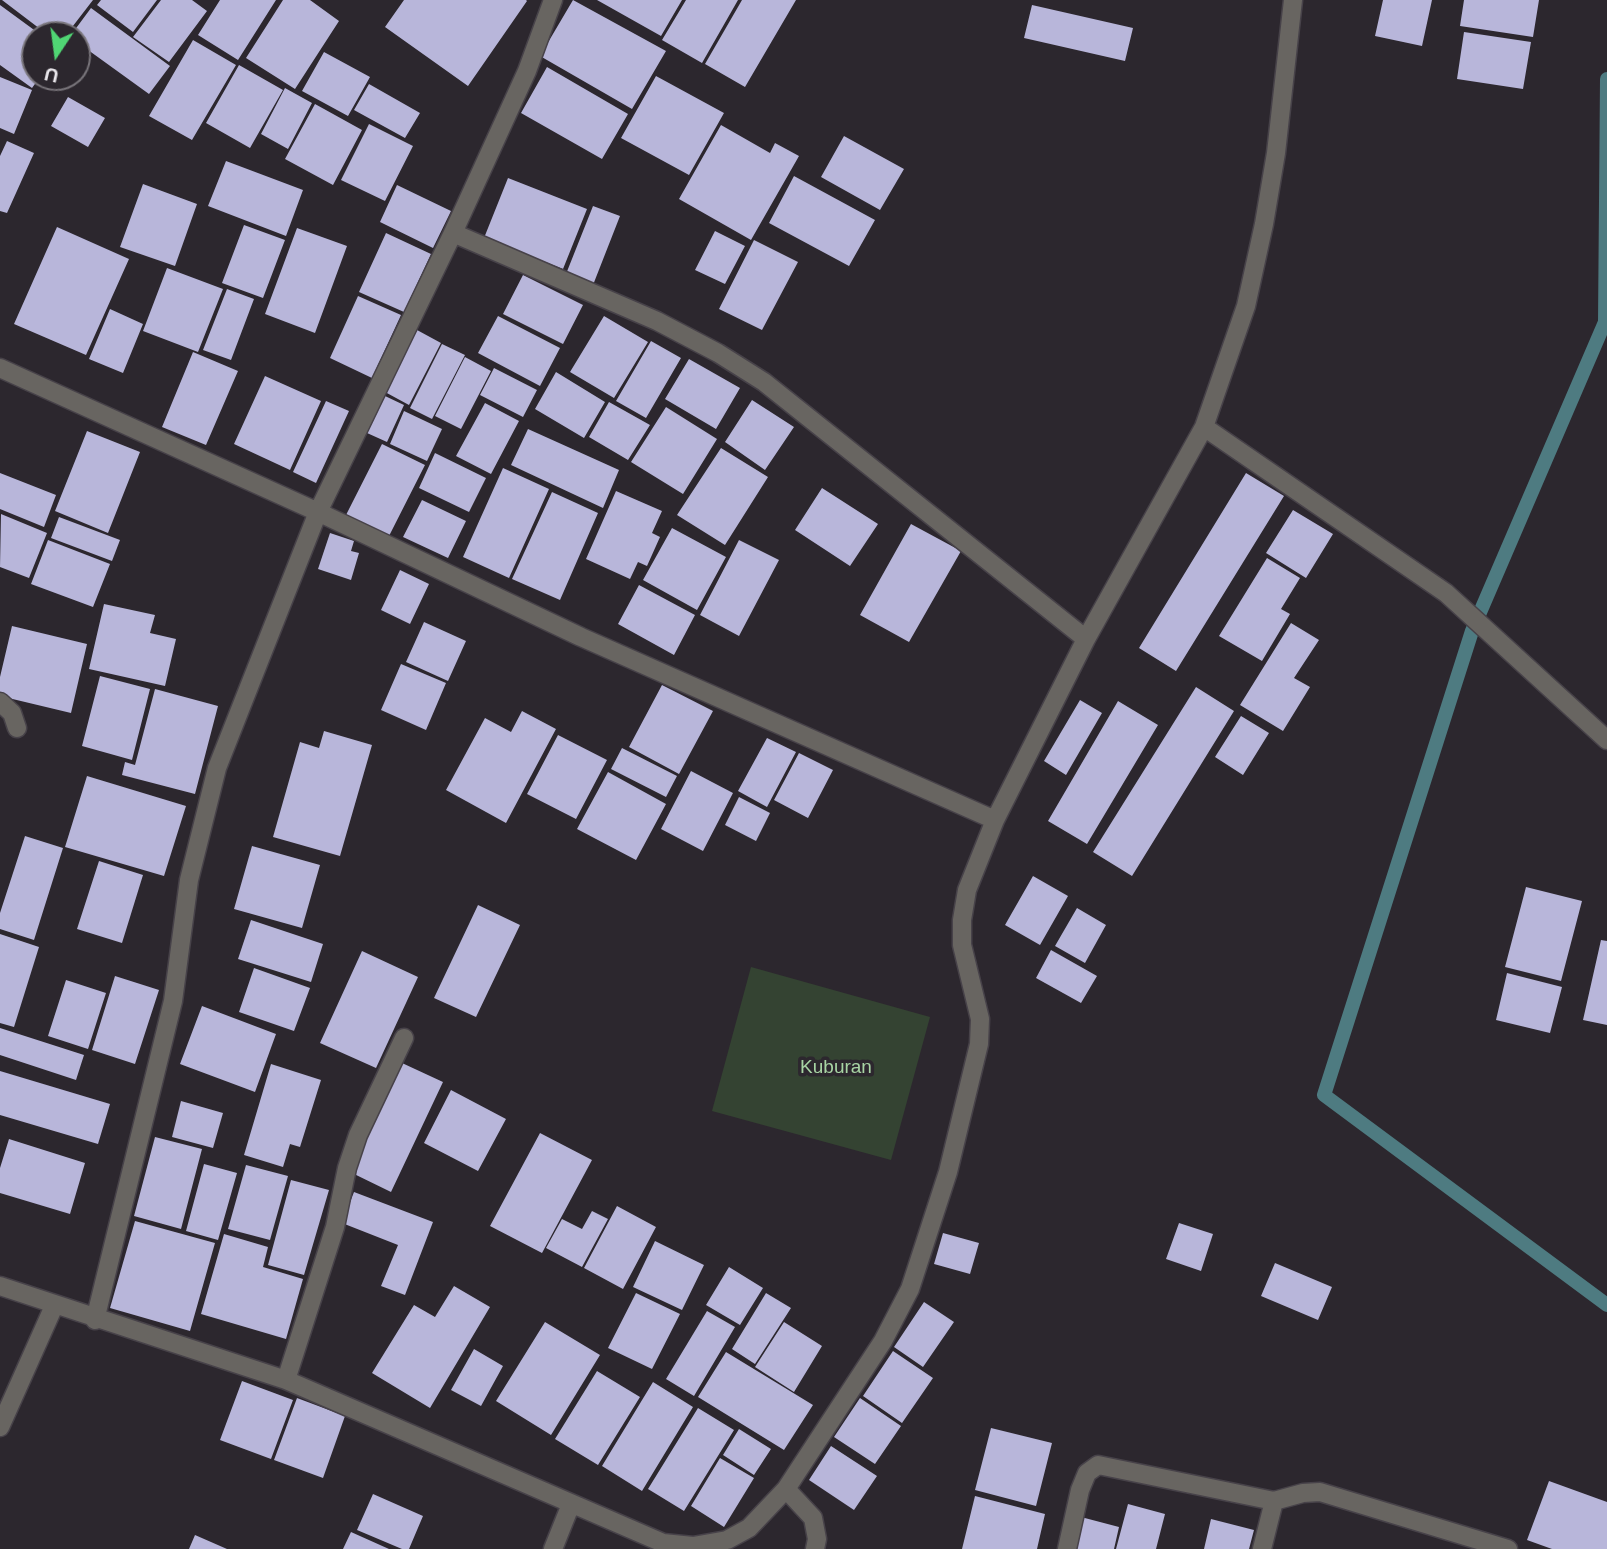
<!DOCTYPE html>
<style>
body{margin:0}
#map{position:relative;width:1607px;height:1549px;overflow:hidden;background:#2c272e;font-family:Helvetica,sans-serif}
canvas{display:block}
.north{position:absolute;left:21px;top:21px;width:70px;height:70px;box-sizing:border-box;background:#2c272e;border:2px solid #78747a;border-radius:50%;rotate:193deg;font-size:19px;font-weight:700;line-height:28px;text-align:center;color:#ebe8ed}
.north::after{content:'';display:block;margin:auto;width:24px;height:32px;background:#50d674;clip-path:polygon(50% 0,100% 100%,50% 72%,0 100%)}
</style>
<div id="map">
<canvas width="1607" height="1549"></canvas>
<div class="north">U</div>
</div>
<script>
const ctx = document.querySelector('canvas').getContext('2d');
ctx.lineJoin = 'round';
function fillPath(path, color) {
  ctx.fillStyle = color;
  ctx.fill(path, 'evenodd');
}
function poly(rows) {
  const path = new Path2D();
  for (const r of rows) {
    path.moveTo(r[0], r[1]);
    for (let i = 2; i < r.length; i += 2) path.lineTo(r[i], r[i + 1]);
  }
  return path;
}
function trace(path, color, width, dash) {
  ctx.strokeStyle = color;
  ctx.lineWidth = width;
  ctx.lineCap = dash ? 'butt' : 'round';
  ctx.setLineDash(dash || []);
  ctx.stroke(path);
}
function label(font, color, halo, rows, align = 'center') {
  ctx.font = font + ' Helvetica,sans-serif';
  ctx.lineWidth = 7;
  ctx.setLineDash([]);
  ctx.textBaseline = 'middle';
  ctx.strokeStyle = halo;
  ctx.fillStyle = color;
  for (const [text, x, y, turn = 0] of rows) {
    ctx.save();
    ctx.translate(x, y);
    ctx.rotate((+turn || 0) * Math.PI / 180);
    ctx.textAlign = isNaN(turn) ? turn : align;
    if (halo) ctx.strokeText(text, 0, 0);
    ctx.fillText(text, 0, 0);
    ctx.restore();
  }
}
const green = poly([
 [751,967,930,1017,891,1160,712,1111]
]);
const stream = poly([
 [1607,79,1605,322,1472,631,1324,1095,1607,1305]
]);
const building = poly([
 [2,0,93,0,66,35,48,35],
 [101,0,157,0,133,32,97,5],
 [161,0,192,0,207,11,169,62,133,37],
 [220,0,276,0,238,60,198,35],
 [283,0,310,0,339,21,295,89,246,58],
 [404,0,526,0,527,1,468,86,385,27],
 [573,0,666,51,632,109,540,56],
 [597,0,682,0,661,36],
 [686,0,738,0,702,63,662,40],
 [742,0,796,0,745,87,705,64],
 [1383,0,1432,0,1422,46,1375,36],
 [1464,0,1539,0,1533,37,1460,26],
 [0,5,41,35,35,35,35,77,40,77,32,88,0,65],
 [1032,5,1133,28,1125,61,1024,38],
 [91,8,170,66,149,94,77,42,77,35,71,35],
 [1464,32,1531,42,1523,89,1457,79],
 [193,40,236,65,192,140,149,116],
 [324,52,370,77,348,116,302,91],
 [239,65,283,90,250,148,206,123],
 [547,67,628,114,602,159,521,113],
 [656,76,724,113,689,175,621,138],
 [0,77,32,90,14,134,0,128],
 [369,84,420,113,405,138,354,110],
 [285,88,312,103,288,149,261,134],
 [68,97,105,118,88,147,51,126],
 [315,104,362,130,333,185,285,159],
 [369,124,413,146,385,201,341,180],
 [721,125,770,153,775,143,799,156,751,240,679,199],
 [844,136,904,169,880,210,821,177],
 [7,141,34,153,7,213,0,211,0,156],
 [226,161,303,190,286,236,208,206],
 [794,176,875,220,849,266,769,223],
 [508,178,587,209,563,269,484,238],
 [143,184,197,204,175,266,120,247],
 [397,185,451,211,433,248,380,222],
 [593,206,620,216,593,285,566,274],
 [244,225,285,240,263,298,222,283],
 [57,227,129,259,86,355,14,324],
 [297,228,347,246,315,333,265,314],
 [715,231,745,246,725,284,695,270],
 [386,233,431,254,404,312,359,292],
 [754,240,798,262,762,330,719,309],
 [167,268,223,289,198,352,143,331],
 [523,275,583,305,563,344,503,314],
 [227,289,254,299,231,360,203,350],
 [358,296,401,315,372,378,330,358],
 [110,309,143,324,123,373,89,359],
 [498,316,560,348,540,386,478,353],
 [604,316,648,342,614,398,570,372],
 [417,330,441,343,409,405,385,392],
 [651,341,681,358,646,418,616,401],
 [442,344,465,355,432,419,410,408],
 [193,352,238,371,206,445,162,427],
 [465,357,491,371,461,429,435,416],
 [689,359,740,388,716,429,665,399],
 [494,368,537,390,523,417,480,395],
 [556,372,605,402,584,438,535,409],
 [265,376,321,401,290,470,234,444],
 [385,396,404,405,387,442,367,433],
 [752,400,794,427,765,470,725,442],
 [326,401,349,411,316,483,293,472],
 [609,402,650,425,628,460,589,437],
 [485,403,519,421,491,474,456,456],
 [666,407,717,439,683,494,631,462],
 [404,411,442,429,427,461,390,444],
 [528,429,619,470,603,508,511,465],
 [87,431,140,452,108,533,55,511],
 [382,444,425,465,389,536,346,515],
 [721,448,768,477,725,545,677,515],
 [435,453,486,478,469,512,419,488],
 [503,468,549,489,509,578,463,557],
 [0,473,56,495,44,527,0,509],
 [1246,473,1284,496,1176,671,1139,648],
 [822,488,878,524,850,566,795,530],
 [616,491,662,511,652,533,660,537,647,566,638,562,630,579,586,559],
 [552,492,598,513,560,600,512,579],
 [422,500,466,521,448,558,403,537],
 [1293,510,1333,534,1306,578,1266,553],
 [1,514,47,533,29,578,0,567],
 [59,517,120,540,112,561,51,538],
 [911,524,961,551,909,642,860,615],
 [672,528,726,557,697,610,643,580],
 [330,533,354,541,351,551,359,553,351,580,318,569],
 [48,540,110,564,93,607,31,584],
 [739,540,779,560,739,636,700,615],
 [1267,558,1300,578,1281,609,1290,614,1262,661,1219,636],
 [400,570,429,584,410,624,381,610],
 [639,585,695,615,674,655,618,624],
 [104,604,155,615,150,633,176,639,165,686,89,669],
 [424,622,466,641,448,681,406,662],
 [1291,623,1319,640,1294,678,1310,687,1283,731,1240,705],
 [12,626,87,644,71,713,0,696,0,677],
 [401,664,446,683,426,730,381,710],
 [100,676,150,689,132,760,82,746],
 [662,685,713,711,679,774,629,747],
 [1196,687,1234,711,1132,876,1093,852],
 [155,689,218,706,195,794,122,775,125,762,135,765],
 [1080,700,1102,713,1066,775,1044,761],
 [1118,701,1158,725,1087,844,1048,821],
 [522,711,556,729,506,823,446,790,485,718,511,732],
 [1241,716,1269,733,1243,775,1215,757],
 [324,731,372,745,340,856,273,837,300,742,319,748],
 [558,735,607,760,576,819,527,794],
 [767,738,796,752,767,807,738,791],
 [622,748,677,776,666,797,611,769],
 [799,753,833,770,808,818,774,800],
 [691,771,733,793,703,851,661,829],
 [608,772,666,804,636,860,577,829],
 [87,776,186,806,164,876,65,847],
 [739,797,770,813,756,841,725,825],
 [25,836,63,848,34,940,0,929,0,913],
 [252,846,320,865,302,928,234,909],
 [99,861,143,875,122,943,77,929],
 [1033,876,1068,896,1040,945,1005,925],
 [1526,887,1582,901,1561,981,1505,967],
 [478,905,520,925,476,1017,434,998],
 [1077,908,1106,925,1085,963,1055,946],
 [251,920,323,944,311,982,238,959],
 [0,934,39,947,14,1027,0,1023],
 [1601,940,1607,941,1607,1025,1583,1020],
 [1051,950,1097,976,1081,1003,1036,978],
 [362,951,418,977,376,1068,320,1043],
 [254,968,310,988,294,1031,239,1012],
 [1507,973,1562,987,1550,1033,1496,1020],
 [115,976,159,990,135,1064,92,1050],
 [66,980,106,993,88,1049,48,1036],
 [202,1006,276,1034,255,1092,180,1064],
 [0,1028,84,1055,76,1080,0,1055],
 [402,1063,443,1082,391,1192,350,1172],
 [271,1064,321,1080,300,1147,290,1144,283,1167,244,1155],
 [0,1071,110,1104,98,1144,0,1115],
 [451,1090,506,1119,478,1171,424,1143],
 [181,1101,223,1113,213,1148,172,1137],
 [540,1133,592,1160,542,1253,490,1226],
 [155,1137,202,1149,181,1229,134,1216],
 [9,1139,85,1163,70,1214,0,1193,0,1168],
 [204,1164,237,1173,218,1240,186,1231],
 [246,1165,288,1176,270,1240,228,1229],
 [291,1180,329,1190,304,1275,268,1265],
 [354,1192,433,1222,405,1295,381,1286,398,1245,342,1223],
 [617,1206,656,1227,623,1289,584,1268],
 [592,1211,608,1219,582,1267,546,1248,562,1219,582,1229],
 [135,1221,215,1243,190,1331,110,1308],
 [1179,1223,1213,1234,1201,1271,1166,1259],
 [943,1233,979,1243,970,1274,934,1264],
 [224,1234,268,1247,263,1267,303,1279,286,1339,201,1314],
 [655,1241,704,1265,682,1310,633,1287],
 [1275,1263,1332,1287,1318,1320,1261,1296],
 [729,1267,763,1288,740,1325,706,1305],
 [454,1286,490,1307,430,1408,372,1373,414,1305,435,1317],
 [636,1293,680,1314,652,1369,608,1348],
 [766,1293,791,1308,755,1364,732,1349],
 [924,1302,954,1322,923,1367,894,1347],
 [707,1311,735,1327,694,1396,666,1379],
 [545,1322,600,1355,551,1435,496,1401],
 [784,1322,822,1346,794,1392,755,1367],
 [474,1349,503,1366,481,1406,451,1390],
 [893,1351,933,1378,902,1423,863,1396],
 [726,1352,813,1405,784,1450,698,1397],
 [597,1371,640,1397,598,1465,555,1439],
 [242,1381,293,1400,271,1459,220,1440],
 [653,1382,693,1407,642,1491,602,1466],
 [297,1398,345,1416,323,1478,274,1460],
 [860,1398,901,1426,875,1464,834,1437],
 [698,1408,734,1430,684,1511,648,1489],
 [991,1428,1052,1443,1036,1506,975,1490],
 [739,1429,771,1449,754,1475,723,1455],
 [831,1446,877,1476,854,1510,809,1480],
 [720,1458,754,1478,724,1527,691,1506],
 [1549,1481,1607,1502,1607,1549,1552,1549,1527,1540],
 [373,1494,423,1516,409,1549,402,1549,357,1530],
 [975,1496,1045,1514,1037,1549,962,1549],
 [1128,1504,1165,1514,1156,1549,1116,1549],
 [1081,1517,1119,1527,1114,1549,1073,1549],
 [1211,1519,1254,1530,1249,1549,1204,1549],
 [351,1532,389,1549,343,1549],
 [195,1535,227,1549,189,1549]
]);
const street = poly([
 [453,233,657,321,718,353,764,382,1086,639],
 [0,368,318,512,581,637,995,820],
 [1204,427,1446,593,1607,740],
 [0,702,12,713,17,728],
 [0,1286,286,1380,663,1543,693,1546,727,1540,749,1528,786,1489,883,1341,910,1289,948,1172,979,1044,980,1019,962,945,962,920,967,890,995,820,1086,639,1204,427,1246,306,1264,224,1276,153,1293,0],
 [95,1320,173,1001,189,880,217,768,318,512,453,233,527,71,553,0],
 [286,1380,335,1227,347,1168,358,1135,404,1038],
 [0,1427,54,1306],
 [786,1489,813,1518,817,1539,815,1549],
 [1274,1501,1303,1493,1320,1492,1508,1549],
 [553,1549,571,1504],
 [1067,1549,1080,1490,1087,1473,1098,1465,1274,1501,1262,1549]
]);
const parkNames = [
 ["Kuburan",836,1068]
];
fillPath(green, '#344332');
trace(stream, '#4e7b81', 14);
fillPath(building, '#b8b6da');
trace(street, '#474249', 21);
trace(street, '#686561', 18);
label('19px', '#a8d4a4', '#2c272e', parkNames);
</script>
